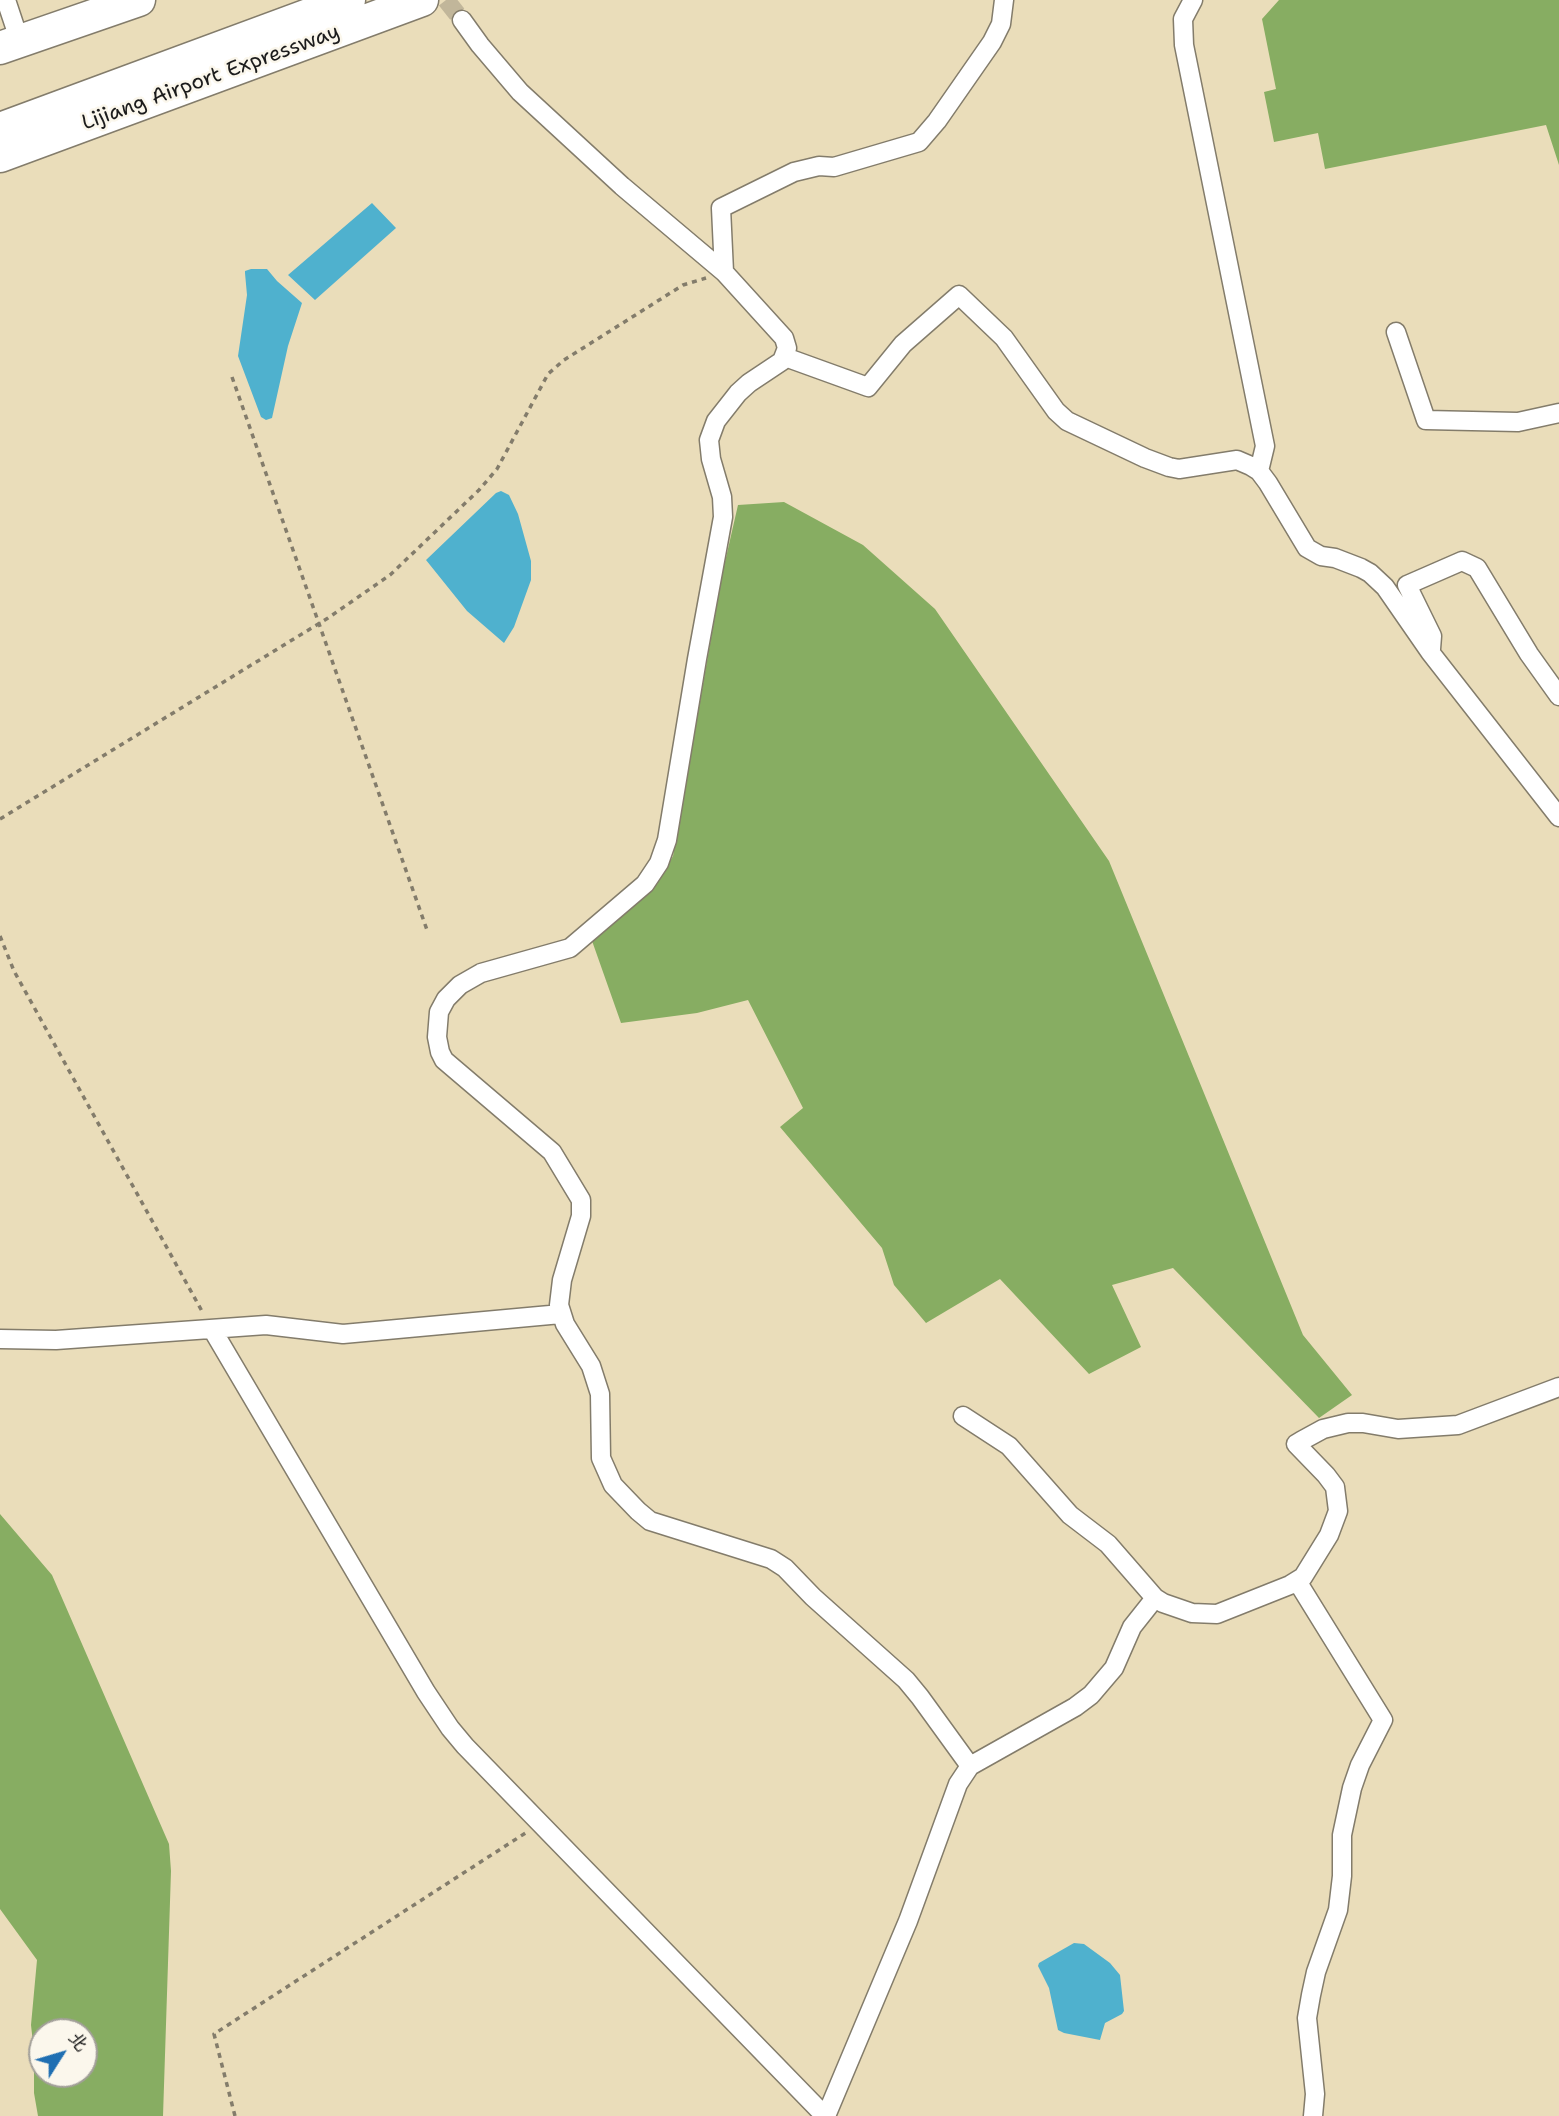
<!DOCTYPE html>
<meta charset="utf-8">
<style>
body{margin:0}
#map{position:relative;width:1559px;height:2116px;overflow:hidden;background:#eaddba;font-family:"Shantell Sans","LXGW WenKai TC",sans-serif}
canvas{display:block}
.north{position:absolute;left:28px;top:2018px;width:70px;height:70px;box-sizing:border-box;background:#fbf7ec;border:2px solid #a29f99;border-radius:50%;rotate:53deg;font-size:19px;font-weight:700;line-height:28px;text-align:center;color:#1c1c1c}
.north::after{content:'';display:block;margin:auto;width:24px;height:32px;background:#1f6fb2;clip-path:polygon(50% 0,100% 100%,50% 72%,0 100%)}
</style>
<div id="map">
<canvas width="1559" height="2116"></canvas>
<div class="north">北</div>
</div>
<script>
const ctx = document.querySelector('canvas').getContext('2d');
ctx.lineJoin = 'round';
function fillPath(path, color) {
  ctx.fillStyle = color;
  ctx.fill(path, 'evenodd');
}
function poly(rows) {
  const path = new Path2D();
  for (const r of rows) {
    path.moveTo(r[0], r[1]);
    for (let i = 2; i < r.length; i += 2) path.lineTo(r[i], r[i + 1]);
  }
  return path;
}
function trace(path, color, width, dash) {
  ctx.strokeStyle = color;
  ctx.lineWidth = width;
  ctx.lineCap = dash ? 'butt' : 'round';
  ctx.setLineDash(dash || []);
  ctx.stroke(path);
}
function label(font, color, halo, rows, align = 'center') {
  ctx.font = font + ' "Shantell Sans",sans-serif';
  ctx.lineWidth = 5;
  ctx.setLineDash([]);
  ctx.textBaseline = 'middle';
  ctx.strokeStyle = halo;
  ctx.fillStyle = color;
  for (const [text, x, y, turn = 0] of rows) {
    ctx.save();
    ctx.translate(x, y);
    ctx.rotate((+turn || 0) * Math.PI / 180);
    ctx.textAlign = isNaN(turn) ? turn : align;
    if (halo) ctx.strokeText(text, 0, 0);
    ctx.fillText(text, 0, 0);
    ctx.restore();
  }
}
const forest = poly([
 [1279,0,1559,0,1559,165,1546,125,1325,169,1318,133,1274,142,1264,92,1276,89,1262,19],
 [784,502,863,545,935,609,1109,861,1303,1335,1352,1395,1319,1418,1173,1268,1112,1285,1141,1347,1089,1374,1000,1279,926,1323,894,1285,882,1248,780,1127,803,1108,748,1000,697,1013,621,1023,591,938,657,884,673,856,722,575,738,505],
 [0,1514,52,1575,169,1844,171,1871,163,2116,38,2116,34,2093,34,2052,31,2025,37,1960,0,1909],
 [42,2032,84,2032,84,2074,42,2074]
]);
const water = poly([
 [372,203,396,228,315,300,288,275],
 [251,269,267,269,277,281,302,303,288,346,272,418,266,420,261,417,238,356,247,295,245,273,245,271],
 [501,491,509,495,518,514,531,561,531,580,514,627,504,643,467,611,426,560,496,493],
 [1074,1943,1084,1944,1110,1963,1120,1975,1124,2011,1122,2014,1105,2023,1100,2040,1064,2033,1058,2030,1049,1988,1038,1966,1039,1963]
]);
const streetTunnel = poly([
 [446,0,462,20]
]);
const path = poly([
 [232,377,427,930],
 [0,819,328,618,390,575,479,490,497,469,548,374,564,360,683,285,706,278],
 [0,936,14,971,203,1313],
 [235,2116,214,2034,527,1832]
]);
const street = poly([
 [6,0,20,42],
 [1193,0,1183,19,1184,45,1265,446,1259,471],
 [462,20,480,45,520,92,622,186,724,272,784,338,787,348,782,361,749,383,738,393,716,421,709,440,711,459,722,497,723,517,697,659,667,840,659,863,645,884,570,948,481,973,460,985,446,999,439,1012,437,1037,440,1052,444,1060,552,1152,581,1200,581,1216,562,1280,559,1305,565,1324,591,1366,600,1394,601,1458,613,1485,638,1511,650,1521,771,1559,785,1568,813,1597,906,1680,920,1697,970,1766],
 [724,272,721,208,794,172,819,166,834,167,919,142,937,121,992,42,1001,24,1004,0],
 [1396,332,1426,420,1518,422,1559,413],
 [785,357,868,387,903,344,959,295,1004,338,1056,411,1067,421,1145,458,1169,467,1179,469,1237,460,1251,466,1259,471,1268,483,1307,548,1321,556,1335,558,1361,568,1370,573,1385,587,1430,652,1559,817],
 [1431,649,1432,636,1407,585,1462,561,1477,568,1529,654,1559,696],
 [212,1329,426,1692,450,1728,465,1746,825,2116],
 [0,1339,56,1340,266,1325,343,1334,561,1314],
 [963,1416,1009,1446,1070,1515,1108,1544,1155,1598],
 [1297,1581,1383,1720,1360,1765,1352,1788,1342,1835,1342,1876,1338,1910,1316,1972,1311,1995,1307,2018,1315,2094,1313,2116],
 [826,2116,908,1921,958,1784,970,1766,1075,1707,1091,1695,1114,1668,1132,1627,1155,1598,1163,1603,1192,1613,1217,1614,1290,1585,1303,1577,1329,1535,1338,1511,1335,1487,1326,1475,1296,1444,1301,1441,1323,1429,1348,1423,1363,1423,1398,1429,1458,1425,1559,1387]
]);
const highway = poly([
 [0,48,139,0],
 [0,129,349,0],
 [0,156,422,0]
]);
const streetNames = [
 ["Lijiang Airport Expressway",211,78,-20]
];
fillPath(forest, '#87ad62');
fillPath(water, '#4fb1ce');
trace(streetTunnel, '#c1b69a', 18, [18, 9]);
trace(street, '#837c6b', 21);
trace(highway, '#837c6b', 35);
trace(path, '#837c6b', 3.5, [5, 5]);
trace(street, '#fff', 18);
trace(highway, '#fff', 32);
label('21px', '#1c1c1c', '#fbf7ec', streetNames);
</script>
